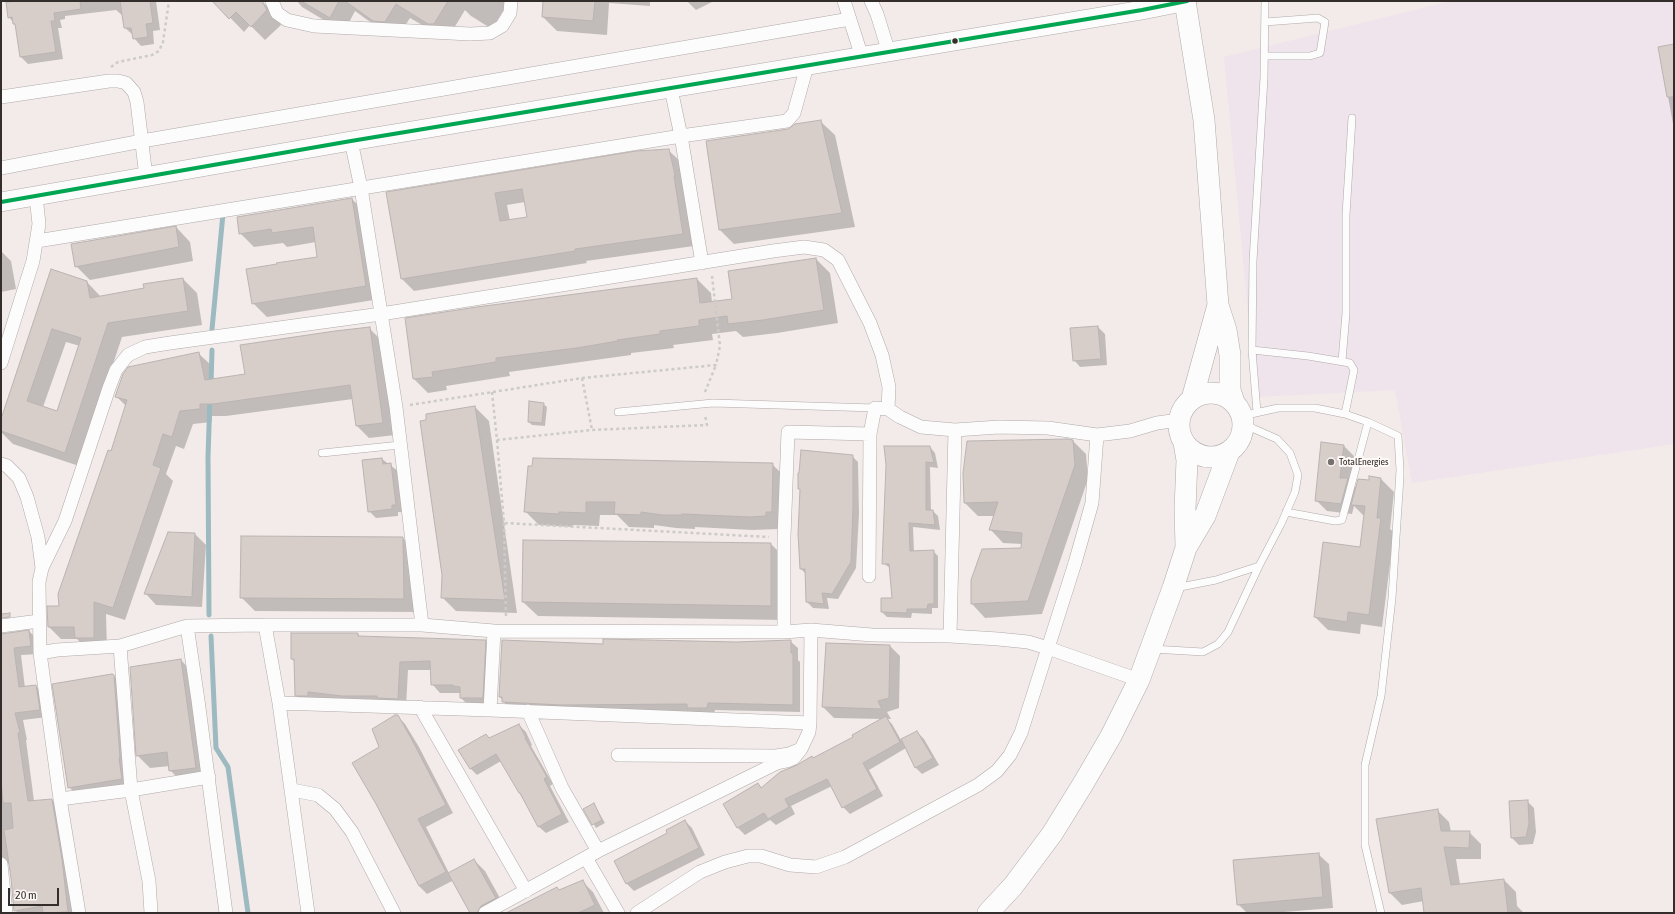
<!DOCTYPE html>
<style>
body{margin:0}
#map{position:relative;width:1675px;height:914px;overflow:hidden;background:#f2ebe9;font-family:"Asap Condensed",sans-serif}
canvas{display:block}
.frame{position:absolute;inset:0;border:2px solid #332e2c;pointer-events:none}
.scale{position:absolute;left:8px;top:888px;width:51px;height:18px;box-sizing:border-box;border:2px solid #332e2c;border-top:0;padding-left:5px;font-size:12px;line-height:14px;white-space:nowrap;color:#332e2c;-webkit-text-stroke:3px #fef9f7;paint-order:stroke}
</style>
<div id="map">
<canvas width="1675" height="914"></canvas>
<div class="frame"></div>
<div class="scale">20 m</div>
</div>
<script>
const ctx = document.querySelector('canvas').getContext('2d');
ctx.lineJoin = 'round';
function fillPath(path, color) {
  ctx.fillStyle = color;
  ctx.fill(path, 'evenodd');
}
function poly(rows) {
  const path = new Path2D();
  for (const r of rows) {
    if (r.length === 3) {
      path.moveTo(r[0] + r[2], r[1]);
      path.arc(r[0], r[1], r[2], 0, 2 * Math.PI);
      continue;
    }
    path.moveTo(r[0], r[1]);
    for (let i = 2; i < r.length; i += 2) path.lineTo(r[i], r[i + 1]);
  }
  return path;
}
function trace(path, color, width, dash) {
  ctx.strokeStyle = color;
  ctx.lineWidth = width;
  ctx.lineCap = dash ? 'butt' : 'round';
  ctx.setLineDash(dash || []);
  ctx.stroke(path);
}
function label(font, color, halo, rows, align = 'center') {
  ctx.font = font + ' "Asap Condensed",sans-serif';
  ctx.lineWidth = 4;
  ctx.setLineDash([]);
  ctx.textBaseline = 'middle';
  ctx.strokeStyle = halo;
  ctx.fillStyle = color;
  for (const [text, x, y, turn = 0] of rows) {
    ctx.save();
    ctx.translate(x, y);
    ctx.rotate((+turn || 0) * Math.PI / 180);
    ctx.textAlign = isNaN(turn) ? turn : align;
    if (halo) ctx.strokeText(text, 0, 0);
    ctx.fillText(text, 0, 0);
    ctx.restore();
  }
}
const industrial = poly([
 [1451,1,1674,1,1674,444,1412,483,1395,390,1256,397,1224,57]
]);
const shadow = poly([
 [12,1,156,1,160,30,153,31,154,44,141,46,134,38,133,35,125,28,123,16,116,10,65,16,65,19,60,20,62,28,58,28,63,59,28,64,21,57,16,26,9,17],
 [214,1,262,1,278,19,281,25,265,40,250,25,244,32],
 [297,1,509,1,492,29,471,16,465,10,448,38,443,37,410,18,399,35,388,35,355,11,344,32,302,7],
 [544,1,650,1,650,6,609,3,607,35,557,31,543,17],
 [687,1,714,1,696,10],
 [1674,45,1674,129,1659,48],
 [820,121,835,135,855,227,734,244,720,230,788,130],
 [668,150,681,162,694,246,586,261,587,263,414,291,402,279,387,193],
 [525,202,528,218,510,221,507,205],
 [352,199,366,213,380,299,267,317,253,303,318,258,316,242,287,247,283,243,254,247,240,233],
 [176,227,190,242,193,261,90,280,76,266],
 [1,251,11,261,16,289,1,292],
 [816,259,830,273,838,323,777,333,743,337,736,331,712,334,713,340,673,345,674,348,631,353,631,355,509,372,510,376,446,386,447,390,428,393,414,379,406,319,697,279,711,293,712,302,733,300],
 [52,271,87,282,101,297,145,289,183,279,197,293,202,325,122,337,79,466,13,444,1,432,1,423],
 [66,342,80,346,58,412,43,407],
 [1098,327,1105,334,1107,365,1080,367,1074,360],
 [370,329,382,341,395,435,369,438,357,426,353,399,226,416,212,416,212,422,193,424,184,449,176,446,166,474,173,481,125,620,106,614,107,650,88,650,77,639,61,639,49,627,60,607,126,406,117,397,198,353,211,365,214,380,246,375],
 [543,404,547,407,545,426,532,425,529,422],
 [475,407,489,421,517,613,456,611,442,597,443,575],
 [1073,441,1086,454,1088,479,1042,614,985,618,972,604,972,580,1022,549,1022,544,1003,543,990,529,995,516,978,516,965,503],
 [1344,446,1354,456,1351,483,1357,488,1370,481,1381,479,1394,492,1390,529,1394,532,1382,627,1361,624,1360,634,1328,630,1315,617,1361,548,1365,517,1354,506,1352,514,1327,511,1316,500],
 [930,447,935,453,938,468,930,467,931,511,933,511,938,516,940,530,913,527,914,552,933,551,938,556,938,608,932,608,932,614,912,613,911,618,887,617,882,612,893,599,890,568,883,563],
 [852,456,858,462,859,514,856,568,838,599,827,598,829,609,813,608,807,602,806,574,801,569,800,474],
 [382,459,398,471,402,512,398,512,398,516,376,518,369,511],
 [772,464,786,478,779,529,752,530,695,527,695,529,676,528,654,525,654,528,629,527,617,515,600,515,599,526,573,525,573,527,539,525,525,511],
 [169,533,195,534,206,545,202,607,156,605,146,594],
 [242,537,403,538,417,552,418,612,255,611,241,597],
 [524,541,771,544,785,558,784,620,538,616,523,602],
 [29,631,37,639,39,654,21,655,25,688,36,686,44,694,47,717,23,720,27,740,26,740,34,801,52,800,59,808,75,913,18,913,15,910,10,864,4,865,1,871,1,635],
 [358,634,360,637,485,641,494,649,491,706,469,706,461,698,461,693,440,693,432,684,432,670,408,670,406,707,304,704,296,695,295,662,292,659],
 [790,641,798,648,798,660,800,662,800,712,715,710,714,715,696,715,691,711,570,712,510,710,500,697,604,645,736,643],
 [827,644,890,646,900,656,899,708,887,712,891,719,887,719,892,724,901,740,917,732,924,739,939,765,922,774,915,767,906,748,869,770,883,796,850,814,843,807,832,786,791,806,795,814,776,825,770,820,745,835,738,828,724,804,758,784,762,788,855,737,882,719,834,718,823,707],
 [181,660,193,673,208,780,183,783,170,770,170,766,150,768,137,755],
 [114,676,128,690,136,793,83,801,69,787],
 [397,716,405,724,419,747,453,813,426,827,449,873,474,860,485,871,506,909,500,913,471,913,454,880,427,894,419,886,380,748],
 [519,725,526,732,532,745,531,746,553,784,550,786,569,822,546,833,539,827,501,761,477,775,470,768,486,735,490,739],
 [1527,801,1534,808,1536,832,1533,844,1519,845,1512,838],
 [594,804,605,823,596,828,585,809],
 [1437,810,1449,822,1451,832,1469,832,1481,844,1481,859,1456,859,1460,884,1504,880,1516,892,1517,906,1524,913,1425,913,1424,901,1402,905,1390,893,1378,820],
 [685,821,692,828,705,855,634,891,627,884,615,861,669,834],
 [1318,854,1329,864,1333,908,1272,913,1247,913,1238,904],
 [582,881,593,892,604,913,509,913]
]);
const stream = poly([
 [212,329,223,214],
 [211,385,212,350],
 [209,615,208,457,210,397],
 [211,636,216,748,228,767,248,913]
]);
const building = poly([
 [18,1,80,1,81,9,54,13,55,21,51,21,56,52,20,57,15,24,13,24,12,17,8,18,6,2,18,1],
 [120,1,150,1,153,23,146,24,148,37,133,39,131,28,124,28,120,1],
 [212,1,262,1,267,10,251,27,236,12,229,19,212,1],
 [301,1,339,1,330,18,301,1],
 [345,1,448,1,434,24,428,24,396,4,385,22,373,21,345,1],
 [543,1,595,1,593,21,542,17,543,1],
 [1674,44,1674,97,1667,97,1658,47,1674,44],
 [821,120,842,213,719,230,706,141,788,129,795,124,821,120],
 [669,149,675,175,674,176,683,234,575,249,575,251,401,279,386,192,636,151,669,149],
 [522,189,527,217,500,221,495,193,522,189],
 [352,198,366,286,252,304,246,269,277,264,276,263,317,257,313,227,272,233,271,229,239,234,237,217,352,198],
 [176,226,179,247,75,267,71,244,176,226],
 [816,258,824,310,763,320,728,324,727,316,699,320,699,326,660,331,660,334,617,340,618,341,577,348,496,358,496,362,432,372,433,377,413,379,405,318,477,307,697,278,700,303,732,299,728,271,816,258],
 [51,269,87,281,90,298,144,288,143,284,183,278,188,311,108,323,65,453,1,431,1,419,51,269],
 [52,329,81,338,57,411,27,401,52,329],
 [1098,326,1101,359,1073,361,1070,328,1098,326],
 [370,327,383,423,356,426,350,385,213,404,200,404,200,409,180,411,172,437,163,434,153,465,161,468,113,608,94,602,94,638,75,638,74,627,48,627,47,606,59,606,58,594,108,450,111,451,127,400,115,397,123,374,128,367,199,352,205,380,245,374,240,345,335,331,370,327],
 [529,401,544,403,542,423,528,422,529,401],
 [475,406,505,600,441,598,442,575,420,421,426,420,426,414,475,406],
 [1067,439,1073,440,1075,465,1028,601,971,604,971,580,982,549,1021,548,1022,533,989,530,998,502,964,503,963,473,967,441,1067,439],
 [1321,442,1344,445,1340,478,1348,478,1341,504,1315,501,1321,442],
 [884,446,930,446,934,463,926,462,926,510,933,510,935,525,909,523,910,551,934,550,934,604,928,604,927,609,907,609,907,613,881,612,881,598,892,598,889,564,882,564,886,465,884,446],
 [801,450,853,455,853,508,851,562,832,594,822,593,824,604,806,602,805,569,800,569,798,534,800,489,798,489,798,473,799,473,801,450],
 [382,458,383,464,391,463,396,505,392,505,392,509,368,512,362,460,382,458],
 [533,458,773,463,772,512,766,512,766,516,750,517,682,514,682,515,662,515,641,512,641,515,614,514,615,502,586,502,586,513,559,512,559,514,524,512,528,466,532,466,533,458],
 [1369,476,1381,478,1377,518,1381,518,1369,615,1348,612,1347,622,1314,617,1323,542,1360,547,1365,506,1351,505,1358,479,1369,480,1369,476],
 [168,532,195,533,192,597,144,594,168,532],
 [241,536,403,537,404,599,240,598,241,536],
 [523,540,771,543,771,606,522,602,523,540],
 [10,613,10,617,1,618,1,614,10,613],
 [29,630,31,646,14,648,19,687,36,685,40,710,15,713,20,732,18,733,28,801,52,799,62,859,68,912,43,913,42,906,14,911,11,878,4,830,13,828,11,803,3,803,1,780,1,634,29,630],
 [291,633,358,633,358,636,486,640,483,698,460,698,460,687,453,686,453,685,431,685,430,661,400,662,398,699,377,698,377,696,342,696,308,692,308,696,295,696,294,659,291,659,291,633],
 [603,639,736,642,791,640,791,653,793,653,793,705,708,703,707,708,687,708,687,704,561,705,502,702,502,697,499,697,502,640,603,644,603,639],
 [826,643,890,645,889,698,878,701,882,709,822,707,826,643],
 [181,659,196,768,169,771,167,752,136,756,130,667,181,659],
 [112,674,114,675,120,757,119,758,122,779,68,788,52,684,112,674],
 [395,715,398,715,411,738,446,805,418,819,446,872,419,886,376,804,352,763,379,747,372,729,395,715],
 [886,716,900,742,863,763,877,789,842,808,827,779,785,799,789,807,768,819,764,813,737,828,723,804,758,783,761,788,780,772,797,765,812,756,813,758,853,737,852,735,886,716],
 [519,724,526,738,525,738,547,777,544,779,562,814,538,827,520,793,519,793,496,754,470,769,458,750,486,734,489,738,519,724],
 [917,731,933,758,915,768,901,739,917,731],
 [1528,800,1529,824,1526,837,1511,838,1509,801,1528,800],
 [594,803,602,820,592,825,583,809,594,803],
 [1438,809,1441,831,1470,831,1469,848,1444,847,1451,885,1504,879,1508,913,1424,913,1421,888,1389,893,1376,819,1438,809],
 [685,820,699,848,626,884,614,861,667,833,666,830,685,820],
 [1319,853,1323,897,1237,905,1233,860,1319,853],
 [474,859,496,898,481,906,477,913,470,913,448,873,474,859],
 [583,880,595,905,578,913,506,913,557,887,559,890,583,880]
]);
const path = poly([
 [111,67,118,62,152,55,159,51,163,42,169,1],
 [582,378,592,430],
 [492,392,497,440,592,430,707,425,705,415],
 [705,392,716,365],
 [410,405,582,378,716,365,720,346,712,276],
 [497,440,504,523,769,537],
 [504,523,506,617]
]);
const service = poly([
 [1264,56,1310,56,1320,53,1325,22,1318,18,1265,22],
 [1252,350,1308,356,1350,363,1354,370,1345,414],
 [1342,361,1346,313,1346,215,1352,118],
 [618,412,713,403,875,408],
 [1257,412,1252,350,1253,261,1264,78,1265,1],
 [1242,416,1278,408,1315,408,1345,414,1368,422,1398,436,1400,470,1400,477,1392,598,1400,470],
 [322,453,400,445],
 [1286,512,1335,521,1342,520,1368,422],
 [1175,588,1216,580,1259,566,1281,524,1295,492,1298,475,1290,453,1277,439,1243,424],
 [1152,649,1203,652,1218,644,1228,632,1259,566],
 [1381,913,1365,845,1365,765,1381,696,1392,598]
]);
const minor = poly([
 [272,1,277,13,287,20,314,26,470,34,490,33,502,26,510,13,511,1],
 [844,1,862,57],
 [871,1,877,14,889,53],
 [671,89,681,136,702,263],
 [1,97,109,81,118,81,126,83,134,92,137,102,146,177],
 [351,141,361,188,396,407,422,625],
 [1,168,142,141,850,19],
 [37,241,681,136,787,121,794,113,807,66],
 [1,363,33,261,39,224,36,196],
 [1,464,7,466,19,478,27,497,38,537,42,568],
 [869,576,870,434,875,408,888,409],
 [1,626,39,621],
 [187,626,198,700,226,913],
 [784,632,784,537,788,432,870,434],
 [950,636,955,430],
 [120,646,187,626,265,625],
 [40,653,57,650,120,646,131,790,149,881,151,913],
 [279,703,490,710,494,631],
 [420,707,526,891],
 [490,710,810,723],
 [528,711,562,788,598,851],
 [618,755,776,756,789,754,801,749,809,732,810,723,811,630],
 [292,790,318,795,335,809,352,832,394,913],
 [60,799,131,790,209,777],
 [586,858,618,913],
 [1,864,6,913],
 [79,913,60,799,40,653,39,582,42,568,65,521,109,388,116,370,128,355,145,347,170,343,381,314,773,251,804,247,824,250,838,260,870,323,882,355,889,387,888,409,900,417,921,427,955,430,999,427,1048,428,1097,435,1130,431,1157,423,1179,420],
 [308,913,279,703,265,625,422,625,494,631,784,632,811,630,872,635,950,636,998,639,1028,642,1048,648,1139,680],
 [485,913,598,851,777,763,787,761,794,758,801,749],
 [637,913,700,872,725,862,748,856,761,856,790,865,816,867,845,857,978,785,997,771,1010,755,1021,733,1075,563,1092,503,1097,435]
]);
const secondary = poly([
 [1,202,351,141,1142,10,1187,1]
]);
const primary = poly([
 [1185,1,1204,120,1218,305,1226,330,1230,355,1230,390,1234,402],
 [1211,425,32],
 [1192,399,1218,305],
 [1184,443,1187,460,1185,509,1186,547],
 [988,913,1013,886,1052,834,1083,784,1111,736,1139,680,1173,588,1186,548,1205,516,1229,452]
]);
const bus1 = poly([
 [1,202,351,141,1142,10,1187,1]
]);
const markers = [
 [955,41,3.5,"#332e2c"],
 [1331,462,4,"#76706e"]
];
const poiNames = [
 ["TotalEnergies",1339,462]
];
fillPath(industrial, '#efe3ec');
fillPath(shadow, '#0003');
trace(stream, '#9dbac0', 5);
fillPath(building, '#d7cdc9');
trace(building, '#b9b4b2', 1);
trace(service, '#afaaa8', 8);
trace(minor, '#afaaa8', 14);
trace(secondary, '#afaaa8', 20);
trace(primary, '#afaaa8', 22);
trace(path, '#cdcaca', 2.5, [3, 3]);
trace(service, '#fdfcfc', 7);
trace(minor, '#fdfcfc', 13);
trace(secondary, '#fdfcfc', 19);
trace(primary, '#fdfcfc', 21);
trace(bus1, '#00a651', 4);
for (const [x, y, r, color] of markers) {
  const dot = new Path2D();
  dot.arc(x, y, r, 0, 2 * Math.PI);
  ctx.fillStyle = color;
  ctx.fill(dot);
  trace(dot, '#fef9f7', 1.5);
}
label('10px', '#332e2c', '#fef9f7', poiNames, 'left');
</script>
